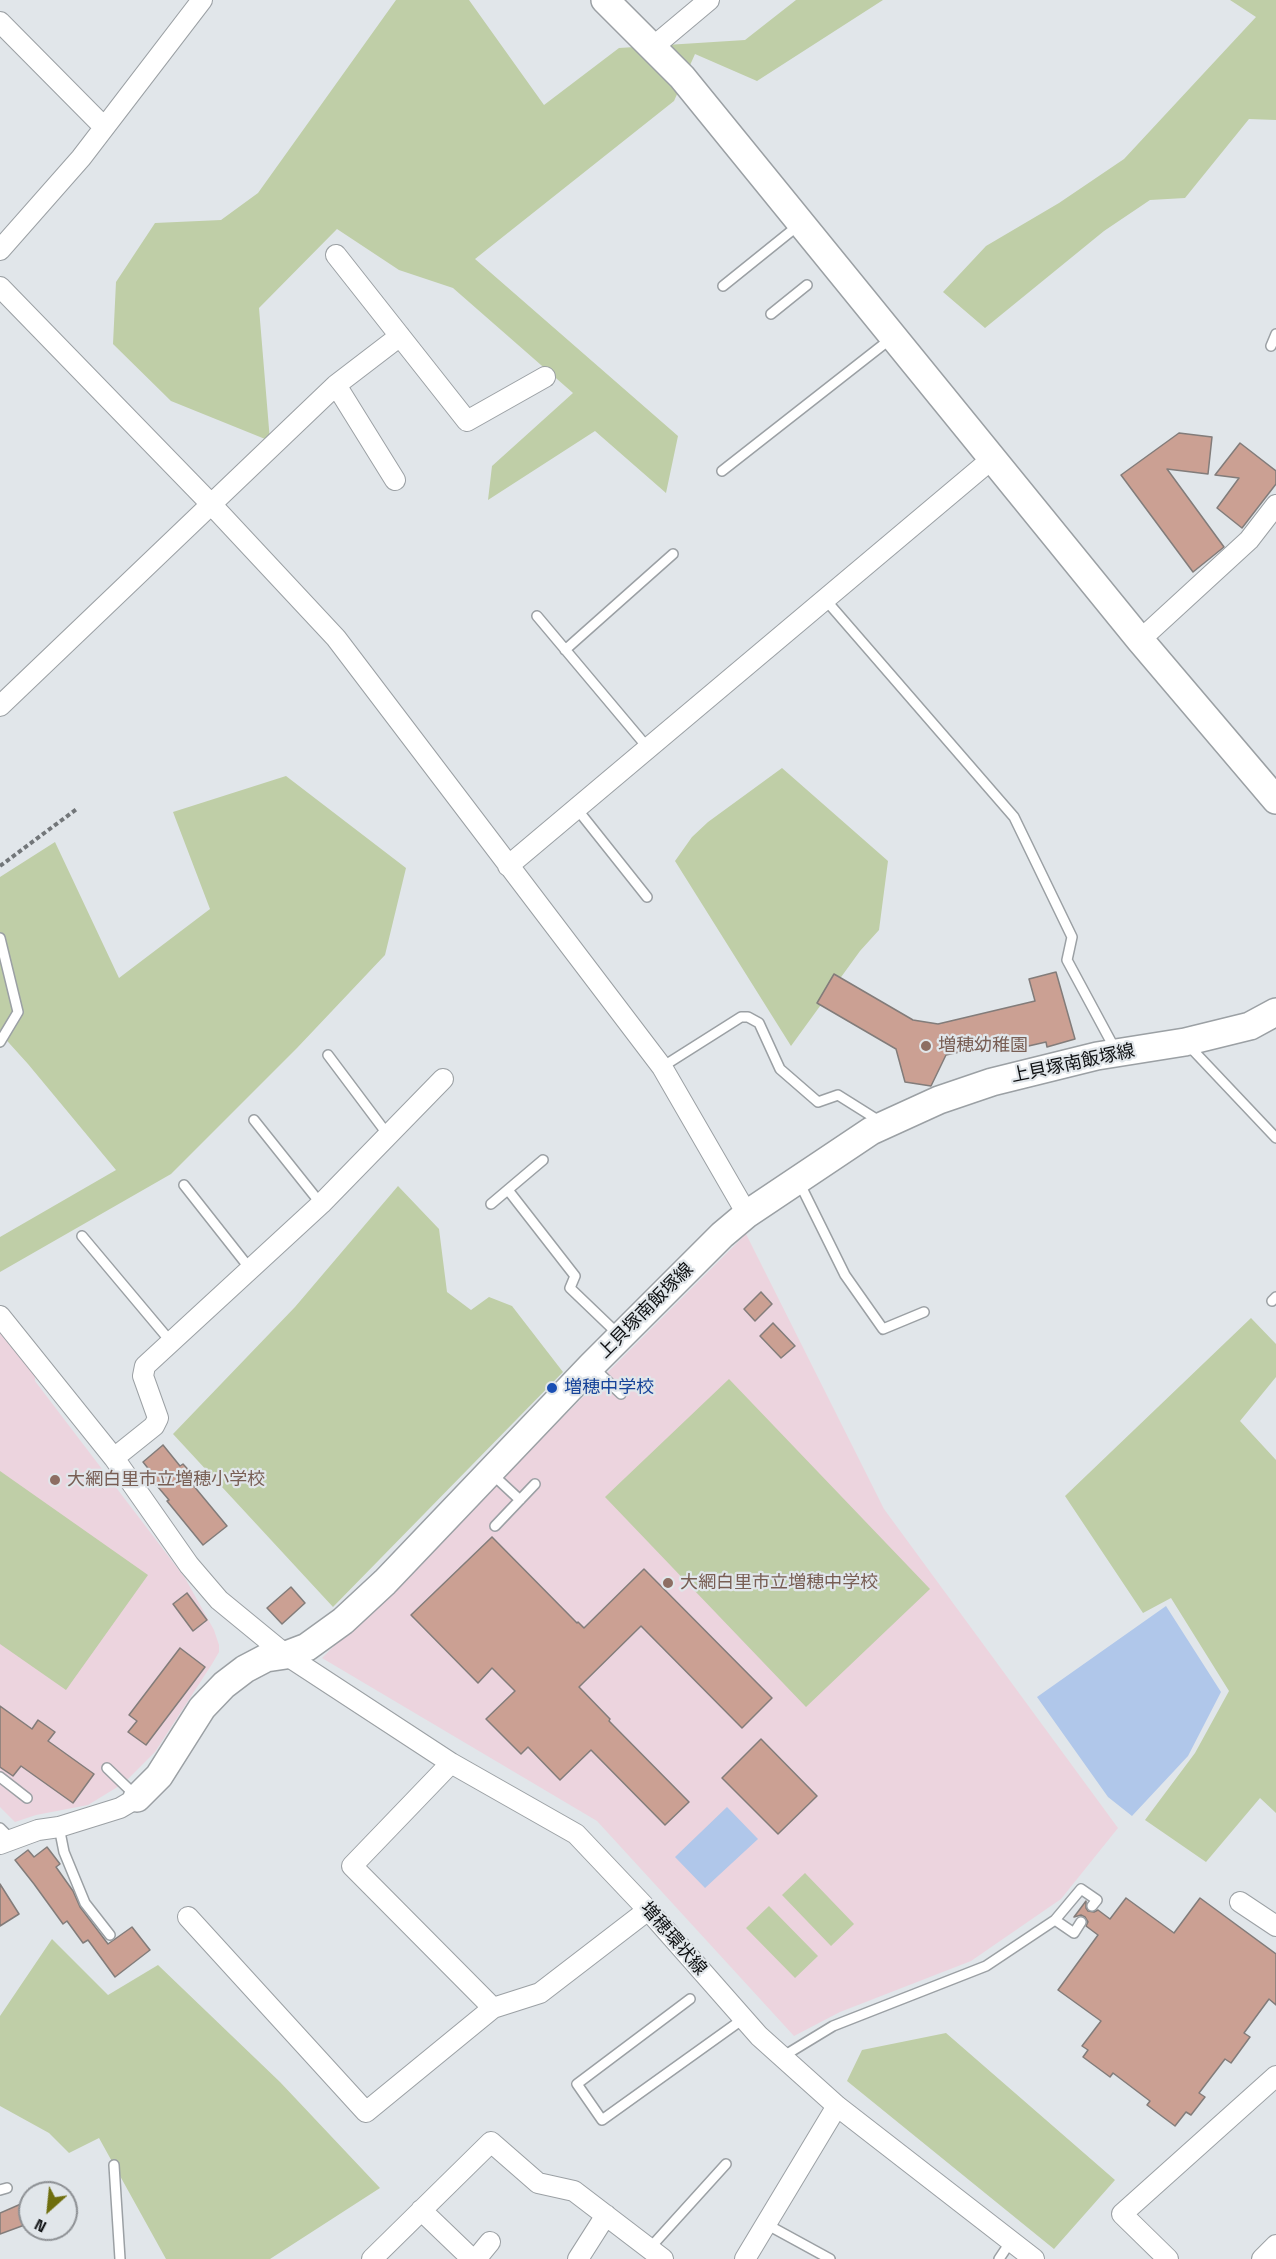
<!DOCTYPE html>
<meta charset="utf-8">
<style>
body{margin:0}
#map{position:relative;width:1276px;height:2259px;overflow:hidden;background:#e1e6ea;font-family:"Space Grotesk",sans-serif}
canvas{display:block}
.north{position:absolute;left:18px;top:2181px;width:60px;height:60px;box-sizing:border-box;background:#e1e6ea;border:2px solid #8d9094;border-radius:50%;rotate:207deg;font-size:16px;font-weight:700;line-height:24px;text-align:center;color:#0e1012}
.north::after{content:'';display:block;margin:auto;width:21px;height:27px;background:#6f6e0e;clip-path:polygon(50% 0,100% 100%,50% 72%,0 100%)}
</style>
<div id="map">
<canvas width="1276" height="2259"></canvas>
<div class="north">N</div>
</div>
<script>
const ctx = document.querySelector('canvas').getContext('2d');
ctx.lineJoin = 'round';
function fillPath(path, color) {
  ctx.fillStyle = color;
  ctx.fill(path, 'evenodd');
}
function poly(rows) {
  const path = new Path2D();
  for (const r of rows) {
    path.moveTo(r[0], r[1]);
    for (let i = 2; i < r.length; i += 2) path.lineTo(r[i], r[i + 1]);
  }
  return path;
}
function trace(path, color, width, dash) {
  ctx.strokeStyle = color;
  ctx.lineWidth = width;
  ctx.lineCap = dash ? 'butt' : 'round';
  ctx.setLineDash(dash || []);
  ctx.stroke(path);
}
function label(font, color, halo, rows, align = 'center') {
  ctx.font = font + ' "Space Grotesk","Noto Sans JP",sans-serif';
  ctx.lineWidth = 4.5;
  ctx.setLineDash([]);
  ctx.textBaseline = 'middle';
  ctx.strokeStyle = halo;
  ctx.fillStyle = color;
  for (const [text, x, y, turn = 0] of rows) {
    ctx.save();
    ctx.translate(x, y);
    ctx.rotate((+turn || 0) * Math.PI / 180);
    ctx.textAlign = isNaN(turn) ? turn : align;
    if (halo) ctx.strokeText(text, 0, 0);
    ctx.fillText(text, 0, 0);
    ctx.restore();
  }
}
const education = poly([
 [746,1234,884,1509,1118,1828,1061,1899,971,1961,840,2012,794,2036,597,1821,322,1658],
 [0,1332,35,1375,35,1381,185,1578,214,1630,219,1645,219,1652,212,1664,155,1752,124,1783,88,1805,36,1815,15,1822,0,1807]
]);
const green = poly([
 [396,0,469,0,544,105,619,48,745,40,796,0,883,0,757,81,695,54,674,101,475,259,678,436,666,493,595,431,488,500,492,466,573,393,453,288,399,270,337,229,259,308,270,441,171,401,113,344,116,282,155,223,221,220,258,193],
 [1230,0,1276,0,1276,120,1249,119,1185,198,1150,200,1104,231,985,328,943,292,986,246,1059,203,1124,159,1256,17],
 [782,768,888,861,879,930,860,951,791,1046,675,861,692,837,708,822],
 [286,776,406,868,385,955,297,1048,171,1174,0,1272,0,1237,116,1170,28,1064,0,1033,0,877,55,842,119,978,210,909,173,812],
 [398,1186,439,1229,447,1292,471,1310,489,1297,512,1306,563,1372,333,1607,173,1434,295,1307],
 [1251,1318,1276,1344,1276,1377,1240,1421,1276,1460,1276,1813,1260,1798,1206,1862,1145,1820,1195,1753,1229,1691,1171,1598,1143,1613,1065,1496],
 [729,1379,930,1589,806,1707,605,1497],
 [0,1471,148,1575,66,1690,0,1644],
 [805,1873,854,1924,831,1946,782,1895],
 [769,1906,818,1956,795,1978,746,1928],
 [52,1939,108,1995,158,1965,280,2082,380,2188,270,2259,166,2259,99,2138,69,2153,49,2133,0,2106,0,2016],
 [946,2033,1115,2180,1054,2249,847,2081,862,2050]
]);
const water = poly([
 [1166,1606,1221,1692,1188,1756,1132,1816,1108,1797,1037,1697],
 [727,1807,758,1839,705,1888,675,1857]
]);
const building = poly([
 [1179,433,1212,437,1208,474,1167,469,1224,547,1193,572,1121,475,1179,433],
 [1240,443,1276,471,1276,484,1242,528,1217,508,1239,478,1215,475,1240,443],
 [1056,972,1075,1039,1047,1047,1046,1042,998,1053,996,1044,946,1055,931,1086,905,1082,896,1049,817,1003,834,974,913,1020,938,1024,1035,1001,1029,979,1056,972],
 [761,1292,772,1304,755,1321,744,1309,761,1292],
 [773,1323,795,1346,781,1358,760,1336,773,1323],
 [163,1445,180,1466,183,1464,193,1475,188,1479,227,1526,203,1545,167,1501,169,1500,152,1480,155,1477,143,1462,163,1445],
 [492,1537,577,1623,578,1622,584,1628,644,1569,772,1698,742,1728,641,1626,579,1687,610,1719,609,1721,689,1802,665,1825,591,1750,560,1780,528,1747,521,1754,486,1719,515,1691,492,1668,478,1683,411,1615,492,1537],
 [291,1587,305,1603,282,1624,267,1608,291,1587],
 [187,1593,207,1620,193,1631,173,1604,187,1593],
 [180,1648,205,1667,146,1745,128,1732,137,1721,129,1715,180,1648],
 [0,1706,32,1729,38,1720,55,1732,48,1741,94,1774,73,1803,21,1766,13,1776,0,1767,0,1706],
 [761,1739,817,1796,778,1834,722,1778,761,1739],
 [47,1847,60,1864,56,1867,73,1891,80,1907,108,1944,132,1927,150,1950,115,1977,88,1940,83,1943,67,1921,63,1924,34,1884,15,1860,28,1850,34,1857,47,1847],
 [0,1884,19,1914,0,1926,0,1884],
 [1126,1898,1174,1933,1200,1898,1276,1954,1276,2005,1269,1999,1244,2033,1250,2037,1231,2063,1225,2059,1199,2093,1205,2097,1191,2115,1186,2112,1175,2126,1147,2105,1150,2101,1113,2073,1110,2077,1083,2057,1088,2050,1082,2046,1101,2021,1058,1990,1098,1935,1086,1926,1088,1922,1085,1917,1081,1915,1074,1917,1086,1901,1086,1908,1088,1911,1094,1912,1098,1910,1110,1919,1126,1898],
 [30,2200,30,2223,0,2234,0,2213,30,2200]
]);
const path = poly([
 [0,866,78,808]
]);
const lane = poly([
 [723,286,800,224],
 [771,314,807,285],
 [1271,346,1276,334],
 [722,471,893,337],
 [824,598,1014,817,1072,937,1067,960,1116,1051],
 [537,616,648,748],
 [565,650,673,554],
 [577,809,647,897],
 [0,938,18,1012,0,1042],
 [1189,1046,1276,1138],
 [328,1055,388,1135],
 [662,1067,741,1017,748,1017,759,1023,780,1069,818,1102,838,1095,881,1122],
 [254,1120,321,1204],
 [799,1182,845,1275,883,1329,924,1312],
 [184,1185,251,1270],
 [508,1190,575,1276,570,1288,619,1335],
 [491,1204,543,1160],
 [82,1236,171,1342],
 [1272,1301,1276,1297],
 [592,1366,621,1394],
 [491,1473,520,1500],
 [495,1526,535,1484],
 [107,1768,135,1795],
 [0,1777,27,1798],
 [59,1827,64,1852,85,1903,110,1935],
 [0,1828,11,1839],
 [1055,1920,1074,1933,1081,1922],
 [690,1999,577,2084,602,2120,743,2019],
 [782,2057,833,2026,986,1966,1055,1920,1081,1889,1097,1900,1092,1906],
 [114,2165,120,2259],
 [0,2190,7,2188],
 [766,2224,830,2259],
 [649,2249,726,2164],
 [999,2259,1011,2241]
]);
const street = poly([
 [0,22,104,127],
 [653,47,709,0],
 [0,250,81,158,202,0],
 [336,255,467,421,545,377],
 [0,287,210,503,336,638,662,1067,747,1214],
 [336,385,395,480],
 [1140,640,1249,540,1276,505],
 [0,706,336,385,400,336],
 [508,866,993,458],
 [0,1316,114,1458,189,1565,219,1600,286,1655,451,1763,576,1834,648,1910,759,2036,837,2106,1034,2259],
 [114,1458,154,1426,158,1418,143,1376,145,1366,321,1204,443,1079],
 [451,1763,352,1866,493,2008],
 [0,1844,38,1830,59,1827,120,1808,137,1798],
 [1240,1902,1276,1926],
 [188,1917,366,2112,493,2008,540,1993,648,1910],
 [421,2210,472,2259],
 [372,2259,491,2142,538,2183,574,2191,663,2259],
 [476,2259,490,2242],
 [578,2259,606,2215],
 [745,2259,837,2106],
 [1168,2259,1122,2214,1276,2076],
 [1262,2259,1276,2245]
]);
const secondary = poly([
 [605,0,682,77,1140,640,1276,800],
 [137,1798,159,1776,202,1708,224,1685,245,1669,266,1658,286,1655,307,1647,343,1621,385,1582,591,1366,722,1235,747,1214,871,1131,939,1100,992,1082,1097,1056,1185,1042,1250,1026,1276,1012]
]);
const markers = [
 [926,1046,6,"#8d6e63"],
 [552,1388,6,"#1a4fb4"],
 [55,1480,6,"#8d6e63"],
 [668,1583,6,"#8d6e63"]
];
const educationNames = [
 ["増穂幼稚園",938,1046],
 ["大網白里市立増穂小学校",67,1480],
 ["大網白里市立増穂中学校",680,1583]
];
const streetNames = [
 ["上貝塚南飯塚線",1073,1064,-12],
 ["上貝塚南飯塚線",646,1311,-45],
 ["増穂環状線",673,1939,49]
];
const transitNames = [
 ["増穂中学校",564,1388]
];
fillPath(education, '#ecd4de');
fillPath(green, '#bfcea7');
fillPath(water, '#b0c7ea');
fillPath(building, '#cba093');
trace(building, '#827c7a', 1.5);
trace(lane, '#9ba0a4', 12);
trace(street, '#9ba0a4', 22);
trace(secondary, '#9ba0a4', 30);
trace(path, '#727679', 4, [4.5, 3]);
trace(lane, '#fff', 9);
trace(street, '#fff', 20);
trace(secondary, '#fff', 27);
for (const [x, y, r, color] of markers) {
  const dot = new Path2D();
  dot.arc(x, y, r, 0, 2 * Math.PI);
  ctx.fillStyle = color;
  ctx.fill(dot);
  trace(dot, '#e1e6ea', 2);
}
label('18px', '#785e54', '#e1e6ea', educationNames, 'left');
label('18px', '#0e1012', '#e1e6ea', streetNames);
label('18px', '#164399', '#e1e6ea', transitNames, 'left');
</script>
